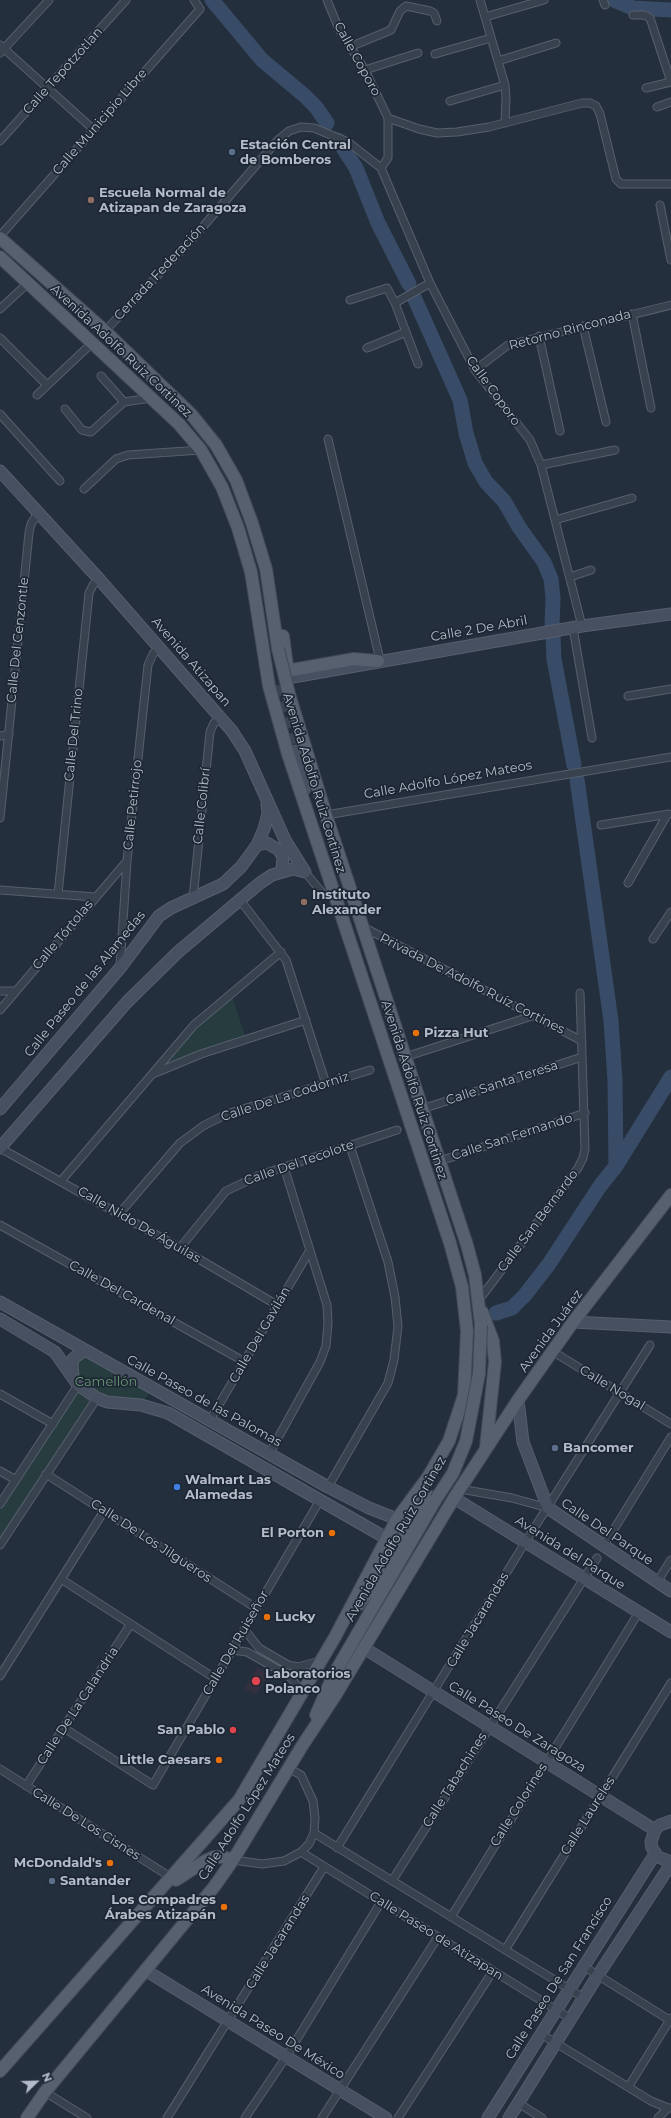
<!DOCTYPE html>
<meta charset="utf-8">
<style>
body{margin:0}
#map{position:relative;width:671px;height:2118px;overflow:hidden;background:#242f3e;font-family:Montserrat,sans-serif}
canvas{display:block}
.north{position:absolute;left:16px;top:2062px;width:40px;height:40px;-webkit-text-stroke:3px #1d2633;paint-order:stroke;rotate:67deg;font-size:11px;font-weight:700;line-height:16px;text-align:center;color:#b4bcc9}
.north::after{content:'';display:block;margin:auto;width:14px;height:18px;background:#b4bcc9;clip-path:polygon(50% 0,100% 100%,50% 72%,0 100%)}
</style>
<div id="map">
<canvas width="671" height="2118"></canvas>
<div class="north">N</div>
</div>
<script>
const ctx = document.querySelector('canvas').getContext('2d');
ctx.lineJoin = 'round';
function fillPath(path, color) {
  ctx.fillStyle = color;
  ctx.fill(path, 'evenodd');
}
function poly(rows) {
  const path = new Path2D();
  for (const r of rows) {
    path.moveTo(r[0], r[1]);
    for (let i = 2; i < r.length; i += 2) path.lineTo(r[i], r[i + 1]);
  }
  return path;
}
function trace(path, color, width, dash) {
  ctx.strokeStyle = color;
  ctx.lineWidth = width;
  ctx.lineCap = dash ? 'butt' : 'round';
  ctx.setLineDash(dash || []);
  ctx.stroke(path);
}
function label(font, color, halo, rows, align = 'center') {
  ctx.font = font + ' Montserrat,sans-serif';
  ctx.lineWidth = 3.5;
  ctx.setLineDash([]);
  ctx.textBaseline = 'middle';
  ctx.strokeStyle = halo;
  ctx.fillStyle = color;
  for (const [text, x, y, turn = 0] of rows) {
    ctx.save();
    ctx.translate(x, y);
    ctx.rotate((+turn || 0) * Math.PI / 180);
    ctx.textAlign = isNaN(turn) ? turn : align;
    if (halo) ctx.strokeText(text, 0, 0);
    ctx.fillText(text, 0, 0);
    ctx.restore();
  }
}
const medical = poly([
 [257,1667,268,1674,256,1695,244,1689]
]);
const green = poly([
 [231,993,246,1039,153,1074,180,1041],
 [84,1350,149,1389,149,1393,141,1405,97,1398,0,1545,0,1505,78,1386,72,1366]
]);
const river = poly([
 [212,0,262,60,305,96,316,107,327,123],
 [614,0,633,8,671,10],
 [338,140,356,168,378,223,409,284],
 [414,297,460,400,466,433,475,463,486,482,504,501,519,527,544,562,551,579,553,598,552,626],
 [553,636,554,659,574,765],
 [616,1166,671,1077],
 [496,1313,512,1308,525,1295,549,1264,600,1186,616,1166,615,1080,611,1021,577,779]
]);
const secondaryTunnel = poly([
 [293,677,283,681,280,684,279,689,296,751]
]);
const street = poly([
 [327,0,339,29,365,70,388,118,388,158,381,168],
 [480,0,505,85,506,98,505,123],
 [603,0,605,5],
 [633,15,644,15,650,18,671,82],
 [485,17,544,0],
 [0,45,93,129],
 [352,46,391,30,400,11,406,6,430,11,434,13,437,21],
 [0,53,49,0],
 [435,54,491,38],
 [498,61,556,43],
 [365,70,418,53],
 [646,88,671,82],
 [450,101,505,85],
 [657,107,671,102],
 [388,118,419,129,437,133,457,132,489,127,582,103,590,103,596,106,600,114,616,179,621,184,671,184],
 [0,141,126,0],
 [660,205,671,260],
 [0,236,200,9,194,0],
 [350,300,387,288,395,303,418,364],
 [395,303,430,283],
 [0,309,28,283],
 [632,314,651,408],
 [583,326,606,422],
 [105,331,194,237,277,141,289,131,301,127,314,128,348,142,381,168,430,283,475,370,530,440,541,465,582,626],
 [539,336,560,431],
 [0,338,47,385],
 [367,348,406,332],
 [475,370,508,345,671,305],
 [101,376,124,402],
 [37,395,93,342],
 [65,409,82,430,91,432,124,402,151,398],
 [0,414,60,481],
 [328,439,380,660],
 [541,465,615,450],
 [84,489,116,459,128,455,201,450],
 [555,520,632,498],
 [570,577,591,570],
 [573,628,592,738],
 [628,696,671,689],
 [0,736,9,734],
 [326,815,671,757],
 [0,818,29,533,31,524,38,513],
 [601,825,669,814],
 [305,872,324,895],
 [628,883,667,815],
 [0,890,95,897],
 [58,894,89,593,93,585,99,579],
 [193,898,210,732,214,723,221,718],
 [240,900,286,960,326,1084],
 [363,927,582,1041],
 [653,939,671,912],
 [120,967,127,861,148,665,153,654,160,647],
 [0,991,16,991],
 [0,1010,127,861],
 [405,1057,532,1016],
 [155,1073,201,1054,306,1020],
 [422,1109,582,1057],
 [0,1148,180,1248,277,1305],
 [440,1161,585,1113],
 [61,1181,194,1025,281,952],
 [119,1214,180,1143,203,1126,227,1114,370,1070],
 [0,1225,245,1362],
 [180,1248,226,1191,260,1175,397,1130],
 [479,1300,578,1168,583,1158,585,1149,580,993],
 [552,1351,671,1424],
 [0,1394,53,1424],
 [210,1420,310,1250],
 [269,1454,320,1362,326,1346,328,1323,327,1305,284,1167],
 [0,1471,16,1480],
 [46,1474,256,1608],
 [328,1487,388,1383,394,1360,398,1326,395,1297,388,1262,350,1146],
 [460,1489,512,1498,548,1508],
 [0,1504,78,1385],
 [0,1545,97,1398],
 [603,1547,671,1437],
 [61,1579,216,1679],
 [657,1582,671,1560],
 [244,1629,259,1648,288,1665,298,1667,320,1661],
 [232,1650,247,1652,284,1673,292,1679,298,1687,300,1697],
 [0,1676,104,1511],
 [64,1728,153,1785,320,1500],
 [0,1769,172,1878],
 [26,1786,130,1625],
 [314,1833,584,1998],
 [337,1848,526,1541,650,1345],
 [301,1852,571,2019],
 [233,1860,262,1864,284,1861,301,1852,309,1844,314,1833,315,1818,313,1801,301,1775,290,1769],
 [392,1881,597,1558],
 [451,1917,639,1612],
 [505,1950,671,1683],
 [583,1966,671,2021],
 [541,2034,651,2101,668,2108,671,2108],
 [629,2086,671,2018],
 [45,2092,87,2118],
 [518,2103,542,2118],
 [167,2118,324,1867],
 [245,2118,286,2057,381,1902],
 [322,2118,438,1937],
 [398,2118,493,1971],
 [658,2118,668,2108]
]);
const secondary = poly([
 [0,471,99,579,232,731,245,751,285,840,305,872],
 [293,677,582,626,671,614],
 [296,751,304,790],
 [257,845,267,843,279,850,283,857,282,871],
 [0,1109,120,968,159,916,171,908,223,884,241,867,257,845,264,829,268,814,267,804],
 [0,1148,127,1002,178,952,260,883,272,875,293,869,305,872],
 [0,1302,328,1487,369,1508,397,1519],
 [0,1319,55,1352,78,1385,97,1398,107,1402,141,1405,168,1413,386,1538],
 [573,1322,671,1327],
 [73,1376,72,1366,73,1359,84,1350],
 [518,1400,523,1442,548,1508,671,1591],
 [454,1498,671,1632],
 [364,1648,655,1830],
 [671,1821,660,1825,655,1830,651,1842,652,1848,658,1857,671,1862],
 [145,1970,386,2118],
 [488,2118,655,1854],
 [509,2118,598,1975,671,1864]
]);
const primary = poly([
 [0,238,105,331,191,414,216,445,236,480,252,523,266,569,278,649],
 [0,257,179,424,201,450,222,487,238,528,251,572,269,686,288,754,450,1243,462,1287,467,1331,464,1395,449,1441,428,1477,397,1519,335,1637,239,1800,0,2071],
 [283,636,287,666,292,670,354,659,378,661],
 [289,694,326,815,467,1245,475,1275,481,1325],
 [482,1312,493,1341,495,1362,486,1447],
 [358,1605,374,1584,420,1510,432,1497],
 [316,1715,334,1674,436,1499],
 [176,1880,205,1861,214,1857,223,1857,233,1860],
 [27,2118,45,2092,214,1887,233,1860,302,1746,335,1696,454,1498,518,1400,573,1322,671,1195]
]);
const primaryBridge = poly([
 [278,649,289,694],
 [436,1499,453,1473,466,1441,479,1374,481,1325]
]);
const markers = [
 [232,152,4,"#5c6f8a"],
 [91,200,4,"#8d6e63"],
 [304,902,4,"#8d6e63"],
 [416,1033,4,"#e8710a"],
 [555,1448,4,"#5c6f8a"],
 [177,1487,4,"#3f7fe0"],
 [332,1533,4,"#e8710a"],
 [267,1617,4,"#e8710a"],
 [256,1681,5,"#e0444e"],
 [233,1730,4,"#e0444e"],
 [219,1760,4,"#e8710a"],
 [110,1863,4,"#e8710a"],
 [52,1881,4,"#5c6f8a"],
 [224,1907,4,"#e8710a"]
];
const streetNames = [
 ["Calle Coporo",357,59,61],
 ["Calle Tepotzotlan",63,71,-48],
 ["Calle Municipio Libre",100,122,-49],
 ["Cerrada Federación",160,272,-47],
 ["Retorno Rinconada",570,330,-15],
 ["Avenida Adolfo Ruiz Cortinez",121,351,43],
 ["Calle Coporo",493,391,54],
 ["Calle 2 De Abril",479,629,-10],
 ["Calle Del Cenzontle",18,640,-84],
 ["Avenida Atizapan",191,662,49],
 ["Calle Del Trino",74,735,-84],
 ["Calle Adolfo López Mateos",448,780,-10],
 ["Avenida Adolfo Ruiz Cortinez",314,783,73],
 ["Calle Petirrojo",133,805,-84],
 ["Calle Colibrí",202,806,-84],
 ["Calle Tórtolas",63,935,-50],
 ["Calle Paseo de las Alamedas",85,984,-51],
 ["Privada De Adolfo Ruíz Cortines",472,984,27],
 ["Calle Santa Teresa",502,1083,-18],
 ["Avenida Adolfo Ruiz Cortinez",414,1090,72],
 ["Calle De La Codorniz",285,1097,-18],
 ["Calle San Fernando",512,1137,-18],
 ["Calle Del Tecolote",299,1163,-19],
 ["Calle San Bernardo",538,1221,-53],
 ["Calle Nido De Águilas",139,1225,30],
 ["Calle Del Cardenal",122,1293,29],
 ["Avenida Juárez",551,1331,-54],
 ["Calle Del Gavilán",260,1335,-60],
 ["Calle Nogal",612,1388,31],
 ["Calle Paseo de las Palomas",204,1401,29],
 ["Calle Del Parque",607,1532,34],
 ["Avenida Adolfo Ruiz Cortinez",396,1539,-60],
 ["Calle De Los Jilgueros",151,1541,33],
 ["Avenida del Parque",570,1553,32],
 ["Calle Jacarandas",478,1620,-59],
 ["Calle Del Ruiseñor",236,1643,-60],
 ["Calle De La Calandria",78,1706,-57],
 ["Calle Paseo De Zaragoza",517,1727,32],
 ["Calle Tabachines",455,1780,-58],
 ["Calle Colorines",519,1805,-58],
 ["Calle Adolfo López Mateos",247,1807,-58],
 ["Calle Laureles",588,1816,-58],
 ["Calle De Los Cisnes",86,1824,32],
 ["Calle Paseo de Atizapan",436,1936,32],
 ["Calle Jacarandas",278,1942,-58],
 ["Calle Paseo De San Francisco",559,1978,-58],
 ["Avenida Paseo De México",273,2032,32]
];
const poiNames = [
 ["Estación Central",240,145],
 ["de Bomberos",240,160],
 ["Escuela Normal de",99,193],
 ["Atizapan de Zaragoza",99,208],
 ["Instituto",312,895],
 ["Alexander",312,910],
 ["Pizza Hut",424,1033],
 ["Bancomer",563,1448],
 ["Walmart Las",185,1480],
 ["Alamedas",185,1495],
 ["El Porton",324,1533,"right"],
 ["Lucky",275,1617],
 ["Laboratorios",265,1674],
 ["Polanco",265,1689],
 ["San Pablo",225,1730,"right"],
 ["Little Caesars",211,1760,"right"],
 ["McDondald's",102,1863,"right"],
 ["Santander",60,1881],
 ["Los Compadres",216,1900,"right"],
 ["Árabes Atizapán",216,1915,"right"]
];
const parkNames = [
 ["Camellón",106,1382]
];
fillPath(medical, '#32303f');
fillPath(green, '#263c3f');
trace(river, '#394c67', 15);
trace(secondaryTunnel, '#3a4453', 11, [11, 5.5]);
trace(street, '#565f6c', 9);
trace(secondary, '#565f6c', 13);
trace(primary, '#414a57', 14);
trace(street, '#38414e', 7);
trace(secondary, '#465061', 11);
trace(primary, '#56606e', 12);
trace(primaryBridge, '#414a57', 14, []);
trace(primaryBridge, '#56606e', 12);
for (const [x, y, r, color] of markers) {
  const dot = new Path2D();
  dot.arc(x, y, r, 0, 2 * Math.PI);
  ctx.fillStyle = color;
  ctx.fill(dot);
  trace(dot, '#1d2633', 1.5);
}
label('13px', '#b4bcc9', '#1d2633', streetNames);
label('bold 13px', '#b4bcc9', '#1d2633', poiNames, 'left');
label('13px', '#6b9a76', '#1d2633', parkNames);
</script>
